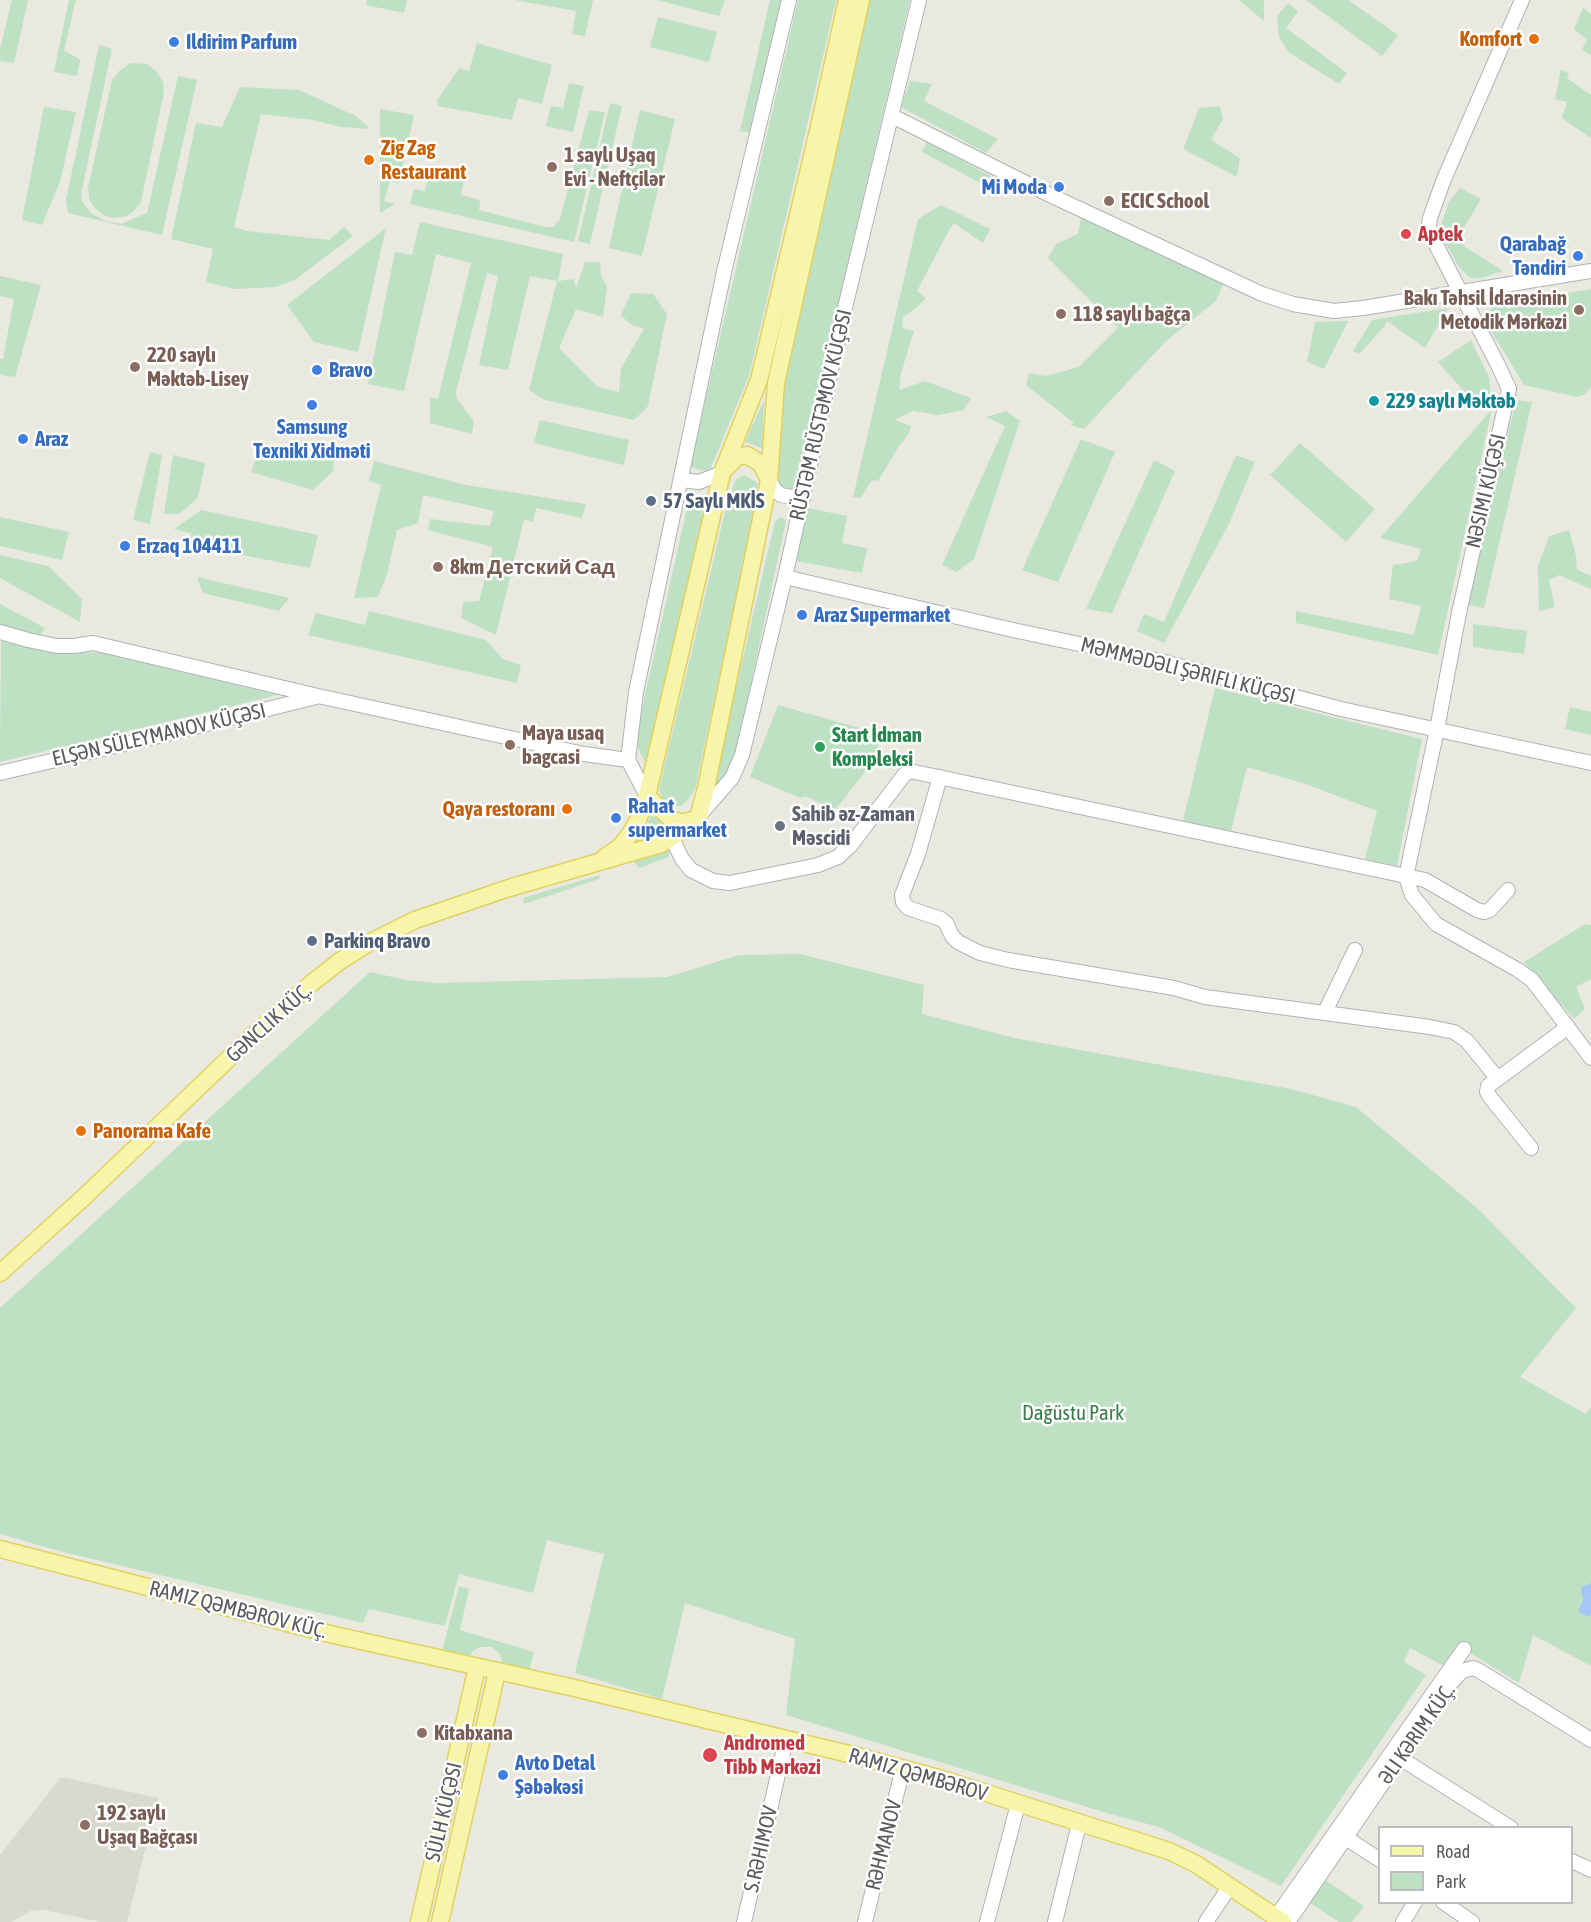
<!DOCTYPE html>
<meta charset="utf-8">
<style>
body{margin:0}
#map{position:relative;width:1591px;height:1922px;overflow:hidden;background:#eae9e0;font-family:"Asap Condensed",sans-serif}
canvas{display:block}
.legend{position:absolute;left:1378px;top:1826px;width:195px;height:78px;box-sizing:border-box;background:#fff;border:2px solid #bdbdbf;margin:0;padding:8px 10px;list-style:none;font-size:18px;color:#595b5f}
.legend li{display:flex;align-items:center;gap:12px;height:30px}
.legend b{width:30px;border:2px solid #bdbdbf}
</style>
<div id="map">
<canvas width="1591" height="1922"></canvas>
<ul class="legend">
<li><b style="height:8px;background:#f6f5a9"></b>Road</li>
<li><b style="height:16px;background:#bee0c3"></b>Park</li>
</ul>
</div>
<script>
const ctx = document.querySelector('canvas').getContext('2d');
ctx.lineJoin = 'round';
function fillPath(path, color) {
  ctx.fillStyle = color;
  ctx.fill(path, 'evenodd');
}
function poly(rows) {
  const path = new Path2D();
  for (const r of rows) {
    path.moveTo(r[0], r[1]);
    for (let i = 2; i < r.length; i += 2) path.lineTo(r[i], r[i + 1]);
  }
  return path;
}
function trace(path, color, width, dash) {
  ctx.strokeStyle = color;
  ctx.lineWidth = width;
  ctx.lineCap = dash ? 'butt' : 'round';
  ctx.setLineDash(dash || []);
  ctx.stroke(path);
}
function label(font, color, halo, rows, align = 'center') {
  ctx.font = font + ' "Asap Condensed",sans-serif';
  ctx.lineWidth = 5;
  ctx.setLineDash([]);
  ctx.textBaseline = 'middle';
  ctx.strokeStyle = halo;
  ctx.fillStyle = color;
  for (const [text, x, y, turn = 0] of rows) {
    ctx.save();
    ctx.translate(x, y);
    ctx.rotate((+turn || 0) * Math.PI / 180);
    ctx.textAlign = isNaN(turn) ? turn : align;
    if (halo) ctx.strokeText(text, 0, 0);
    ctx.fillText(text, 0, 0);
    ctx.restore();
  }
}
const education = poly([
 [61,1777,158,1798,127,1922,101,1922,44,1910,30,1911,12,1922,0,1922,0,1855]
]);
const green = poly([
 [12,0,28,0,14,63,0,61,0,49],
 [69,0,76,0,64,50,80,60,77,76,54,72],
 [367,0,407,0,404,13,366,5],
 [515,0,593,0,585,36,572,34,576,11],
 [657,0,725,0,719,16],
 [770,0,784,0,752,133,740,131],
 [798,0,836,0,749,376,709,472,690,467],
 [869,0,910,0,794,490,778,487,782,387],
 [1239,0,1264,0,1264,21],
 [1306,0,1348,0,1398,35,1382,56],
 [1288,3,1298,11,1286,28,1347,73,1339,84,1288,52,1279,36,1277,16],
 [1583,8,1591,14,1591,55,1582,49,1587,40,1574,29],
 [658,17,717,32,709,62,650,47],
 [477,43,552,65,542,104,518,98,512,120,438,106,437,101,459,68,469,71],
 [99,45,112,49,81,194,82,201,91,213,103,220,121,224,147,213,178,76,197,80,162,235,68,213,66,200],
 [131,63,147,64,157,72,163,82,164,92,141,202,133,212,124,217,113,218,103,215,95,208,89,199,88,188,112,80,120,70],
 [1561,69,1569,74,1567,78,1591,95,1591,138,1562,118,1567,102,1555,99],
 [910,81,932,84,924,101,998,139,986,153,901,107],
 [569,83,584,86,573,132,546,126,551,106,563,108],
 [240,87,299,90,356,116,370,129,341,127,313,120,261,114,234,227,247,231,329,240,344,227,353,236,296,279,276,287,234,289,206,282,213,249,171,239,196,123,222,127],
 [610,103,622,106,590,244,578,241],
 [1220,106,1223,119,1211,140,1240,158,1237,177,1183,149,1199,108],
 [44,107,76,112,60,182,42,225,22,220],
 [380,109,414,115,399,183,390,181,384,201,395,204,380,213],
 [589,110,605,112,574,242,410,204,414,189,425,191,430,171,464,179,461,195,480,200,479,210,545,227,553,227,560,219],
 [640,110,675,119,642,256,609,248],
 [927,142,1006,184,1001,194,922,152],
 [1460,188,1481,199,1456,241,1503,271,1481,278,1470,278,1459,267,1443,239,1442,222,1449,202],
 [941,205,990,229,983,243,954,223,948,232,917,291,926,298,916,308,903,317,902,328,914,331,901,373,899,390,925,381,971,398,964,410,938,415,912,411,895,420,911,426,908,435,899,446,878,481,872,480,861,498,853,497,918,219],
 [1081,218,1224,282,1216,301,1166,341,1084,429,1070,425,1074,423,1026,385,1029,373,1046,376,1079,367,1118,328,1048,258,1056,244,1078,234],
 [420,222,563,254,558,281,574,279,576,288,585,262,600,262,601,275,607,287,603,317,576,309,559,348,598,387,619,392,621,368,644,329,630,324,621,315,631,293,653,294,667,314,648,406,634,420,545,400,529,390,557,281,530,276,508,370,479,365,498,276,487,273,456,392,457,399,474,421,472,434,430,423,430,397,438,399,471,263,436,254,404,391,368,384,395,252,412,255],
 [386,228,358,352,314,342,287,305],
 [0,276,41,285,15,377,0,375,0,359,3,359,14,299,0,296],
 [1591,289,1591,387,1585,394,1577,397,1524,385,1484,319,1493,306],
 [1448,308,1425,348,1387,321,1384,327,1359,354,1353,351,1372,320],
 [1348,321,1324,369,1307,362,1315,322],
 [1471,340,1489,377,1492,403,1477,406,1438,362],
 [764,400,762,448,745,442],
 [1516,400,1532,402,1484,608,1468,605],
 [1492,409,1438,655,1296,623,1296,611,1414,635,1421,606,1389,599,1393,565,1417,561,1421,549,1380,538],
 [1006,411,1020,421,974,559,957,572,942,565,1005,426,986,417],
 [540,420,629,440,624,465,534,443],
 [1081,439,1115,452,1058,582,1022,570],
 [1300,443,1375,509,1346,542,1270,475],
 [261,444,334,460,333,471,313,490,251,472],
 [150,452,162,455,150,524,133,520],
 [173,455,205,463,198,498,179,514,164,514],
 [1236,455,1255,462,1228,526,1164,643,1137,631,1144,614,1164,622],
 [1154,460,1175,471,1112,613,1086,609],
 [374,461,466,485,586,504,582,518,536,508,533,522,524,519,496,635,461,618,463,602,479,601,493,547,428,530,430,519,490,526,494,511,423,495,418,523,397,530,387,574,378,597,354,598,381,485,369,481],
 [745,475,757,483,758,495,695,789,688,800,681,806,671,806,662,799,659,789,728,499,736,479],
 [694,497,700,498,705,503,705,509,647,766,637,746,637,731,687,508,689,502],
 [808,508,847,516,842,543,867,548,862,573,796,561],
 [201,510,318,535,310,568,189,545,191,533,174,529],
 [0,517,69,532,62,560,0,546],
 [782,517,786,521,733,767,712,791,775,521],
 [1569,530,1576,556,1577,570,1591,576,1591,589,1559,575,1549,580,1555,607,1539,611,1538,566,1549,536],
 [0,555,48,566,82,599,80,622,0,578],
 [197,577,289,598,279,611,203,593],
 [0,604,45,628,40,636,0,626],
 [369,611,486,640,503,659,521,665,517,683,308,635,316,613,365,625],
 [1473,624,1527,631,1524,654,1473,647],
 [1,639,56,651,102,653,278,695,0,762],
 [1215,688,1422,739,1397,866,1365,859,1377,811,1303,783,1247,767,1231,831,1183,821],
 [778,705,881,734,875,759,835,810,805,796,801,798,750,777],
 [1570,707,1591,712,1591,735,1565,729],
 [651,815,669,827,655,838,633,844,642,835],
 [669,849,669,857,639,868,633,861],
 [600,875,599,879,524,904,523,898],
 [1585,924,1591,925,1591,979,1576,987,1585,1009,1574,1019,1524,962],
 [800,954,924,985,922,1014,1015,1038,1291,1089,1356,1107,1477,1208,1576,1308,1520,1377,1586,1414,1591,1407,1591,1666,1533,1635,1519,1683,1464,1649,1444,1666,1410,1648,1404,1662,1426,1675,1281,1886,1159,1827,1110,1814,786,1715,795,1639,685,1603,662,1699,575,1673,604,1554,547,1540,533,1593,459,1574,445,1626,369,1609,363,1623,63,1552,0,1534,0,1308,370,972,406,980,438,983,667,977,739,955],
 [459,1586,469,1589,460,1630,534,1652,529,1671,502,1663,500,1654,491,1647,480,1647,473,1651,469,1657,442,1651],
 [1325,1880,1364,1906,1352,1922,1339,1922,1310,1903]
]);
const water = poly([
 [1591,1583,1591,1613,1590,1617,1578,1612,1583,1600,1581,1591,1582,1587]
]);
const minor = poly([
 [1522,0,1444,179,1430,218,1429,226,1432,237,1499,367,1509,389,1459,613,1437,729,1406,877,1412,895,1436,924,1518,970,1532,980,1591,1058],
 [892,116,1052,196,1262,294,1293,304,1334,311,1363,308,1591,271],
 [681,480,699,482,722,473],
 [769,480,775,490,781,495,803,499],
 [785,577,1013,630,1164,662,1341,709,1591,763],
 [0,632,28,640,57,646,74,646,93,643,318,696,584,754,628,760],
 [0,773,167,734,316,697],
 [940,777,918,854,902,895,903,902,908,908,941,919,946,923,952,936,958,942,980,953,1008,960,1174,988,1205,997,1430,1027,1454,1032,1467,1041,1498,1079],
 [647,796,628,760,636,692,724,272,789,0],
 [698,817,732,778,742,755,785,577,843,316,919,0],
 [672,838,682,859,691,870,713,881,730,883,818,865,838,857,851,845,904,775,910,771,1425,880,1477,910,1484,912,1490,910,1508,890],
 [1325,1012,1355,950],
 [1531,1148,1490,1097,1487,1092,1488,1086,1568,1027],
 [1400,1758,1511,1828],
 [1346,1838,1380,1860],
 [1572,1861,1591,1870],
 [1443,1902,1472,1922],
 [1276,1917,1464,1649],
 [744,1922,786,1740],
 [865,1922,903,1768],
 [987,1922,1018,1804],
 [1055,1922,1079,1824],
 [1206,1922,1230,1886],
 [1288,1922,1451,1683,1462,1671,1473,1668,1478,1670,1591,1740],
 [1403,1922,1415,1902]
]);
const major = poly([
 [723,471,737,457,747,455,761,464,769,480],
 [647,796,671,819,679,822,686,822,698,818],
 [605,857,620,847,630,834,638,820,647,796,722,473,759,380,818,131,847,0],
 [0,1273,83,1198,246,1042,312,983,340,961,369,943,415,920,509,888,661,844,686,828,698,818,706,788,769,480,776,383,861,0],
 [0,1549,334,1635,570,1687,857,1756,942,1779,1169,1851,1196,1864,1283,1922],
 [419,1922,477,1667],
 [440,1922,497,1672]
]);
const markers = [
 [1534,39,6,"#e8710a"],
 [174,42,6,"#3f7fe0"],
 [369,160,6,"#e8710a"],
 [552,167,6,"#8d6e63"],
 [1059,187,6,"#3f7fe0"],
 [1109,201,6,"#8d6e63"],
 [1406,234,6,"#e0444e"],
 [1578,256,6,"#3f7fe0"],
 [1579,310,6,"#8d6e63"],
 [1061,314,6,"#8d6e63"],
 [135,367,6,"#8d6e63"],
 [317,370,6,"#3f7fe0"],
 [1374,401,6,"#0f9aa8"],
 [312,405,6,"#3f7fe0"],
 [23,439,6,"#3f7fe0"],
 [651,501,6,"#5c6f8a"],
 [125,546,6,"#3f7fe0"],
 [438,567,6,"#8d6e63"],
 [802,615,6,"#3f7fe0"],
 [510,745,6,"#8d6e63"],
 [820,747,6,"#2e9e5b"],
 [567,809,6,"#e8710a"],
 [616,818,6,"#3f7fe0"],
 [780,826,6,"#6b7280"],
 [312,941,6,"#5c6f8a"],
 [81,1131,6,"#e8710a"],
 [422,1733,6,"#8d6e63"],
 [710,1755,8,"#e0444e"],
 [503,1775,6,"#3f7fe0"],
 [85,1825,6,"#8d6e63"]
];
const foodNames = [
 ["Komfort",1522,39],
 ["Zig Zag",381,148,"left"],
 ["Restaurant",381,172,"left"],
 ["Qaya restoranı",555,809],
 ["Panorama Kafe",93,1131,"left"]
];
const shopNames = [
 ["Ildirim Parfum",186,42],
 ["Mi Moda",1047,187,"right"],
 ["Qarabağ",1566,244,"right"],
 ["Təndiri",1566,268,"right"],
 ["Bravo",329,370],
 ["Samsung",312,427,"center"],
 ["Texniki Xidməti",312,451,"center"],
 ["Araz",35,439],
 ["Erzaq 104411",137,546],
 ["Araz Supermarket",814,615],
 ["Rahat",628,806],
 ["supermarket",628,830],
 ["Avto Detal",515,1763],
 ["Şəbəkəsi",515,1787]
];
const educationNames = [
 ["1 saylı Uşaq",564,155],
 ["Evi - Neftçilər",564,179],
 ["ECIC School",1121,201],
 ["Bakı Təhsil İdarəsinin",1567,298,"right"],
 ["Metodik Mərkəzi",1567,322,"right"],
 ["118 saylı bağça",1073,314],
 ["220 saylı",147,355],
 ["Məktəb-Lisey",147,379],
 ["8km Детский Сад",450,567],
 ["Maya usaq",522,733],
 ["bagcasi",522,757],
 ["Kitabxana",434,1733],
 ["192 saylı",97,1813],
 ["Uşaq Bağçası",97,1837]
];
const healthNames = [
 ["Aptek",1418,234],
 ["Andromed",724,1743],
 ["Tibb Mərkəzi",724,1767]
];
const cultureNames = [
 ["229 saylı Məktəb",1386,401]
];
const streetNames = [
 ["RÜSTƏM RÜSTƏMOV KÜÇƏSI",821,415,-77],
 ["NƏSIMI KÜÇƏSI",1486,491,-77],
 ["MƏMMƏDƏLI ŞƏRIFLI KÜÇƏSI",1188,671,14],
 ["ELŞƏN SÜLEYMANOV KÜÇƏSI",159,735,-13],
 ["GƏNCLIK KÜÇ.",269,1023,-42],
 ["RAMIZ QƏMBƏROV KÜÇ.",238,1610,14],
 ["ƏLI KƏRIM KÜÇ.",1417,1734,-55],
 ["RAMIZ QƏMBƏROV",918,1775,16],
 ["SÜLH KÜÇƏSI",444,1812,-77],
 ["RƏHMANOV",884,1845,-76],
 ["S.RƏHIMOV",761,1849,-77]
];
const serviceNames = [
 ["57 Saylı MKİS",663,501],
 ["Parkinq Bravo",324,941]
];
const leisureNames = [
 ["Start İdman",832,735],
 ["Kompleksi",832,759]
];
const worshipNames = [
 ["Sahib əz-Zaman",792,814],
 ["Məscidi",792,838]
];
const parkNames = [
 ["Dağüstu Park",1073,1413]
];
fillPath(education, '#dad9ce');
fillPath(green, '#bee0c3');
fillPath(water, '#a5c6f6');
trace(minor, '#b1b2b7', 16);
trace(major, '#e2d161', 19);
trace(minor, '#fff', 14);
trace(major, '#f6f5a9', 16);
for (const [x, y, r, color] of markers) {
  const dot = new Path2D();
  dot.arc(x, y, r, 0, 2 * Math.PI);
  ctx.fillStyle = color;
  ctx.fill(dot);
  trace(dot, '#fff', 2);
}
label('bold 21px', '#c56008', '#fff', foodNames, 'right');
label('bold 21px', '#366cbe', '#fff', shopNames, 'left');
label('bold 21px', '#785e54', '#fff', educationNames, 'left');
label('bold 21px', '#be3a42', '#fff', healthNames, 'left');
label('bold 21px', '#0d838f', '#fff', cultureNames, 'left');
label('21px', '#595b5f', '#fff', streetNames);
label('bold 21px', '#4e5e75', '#fff', serviceNames, 'left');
label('bold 21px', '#27864d', '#fff', leisureNames, 'left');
label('bold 21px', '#5b616d', '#fff', worshipNames, 'left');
label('21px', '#3b7c48', '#fff', parkNames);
</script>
